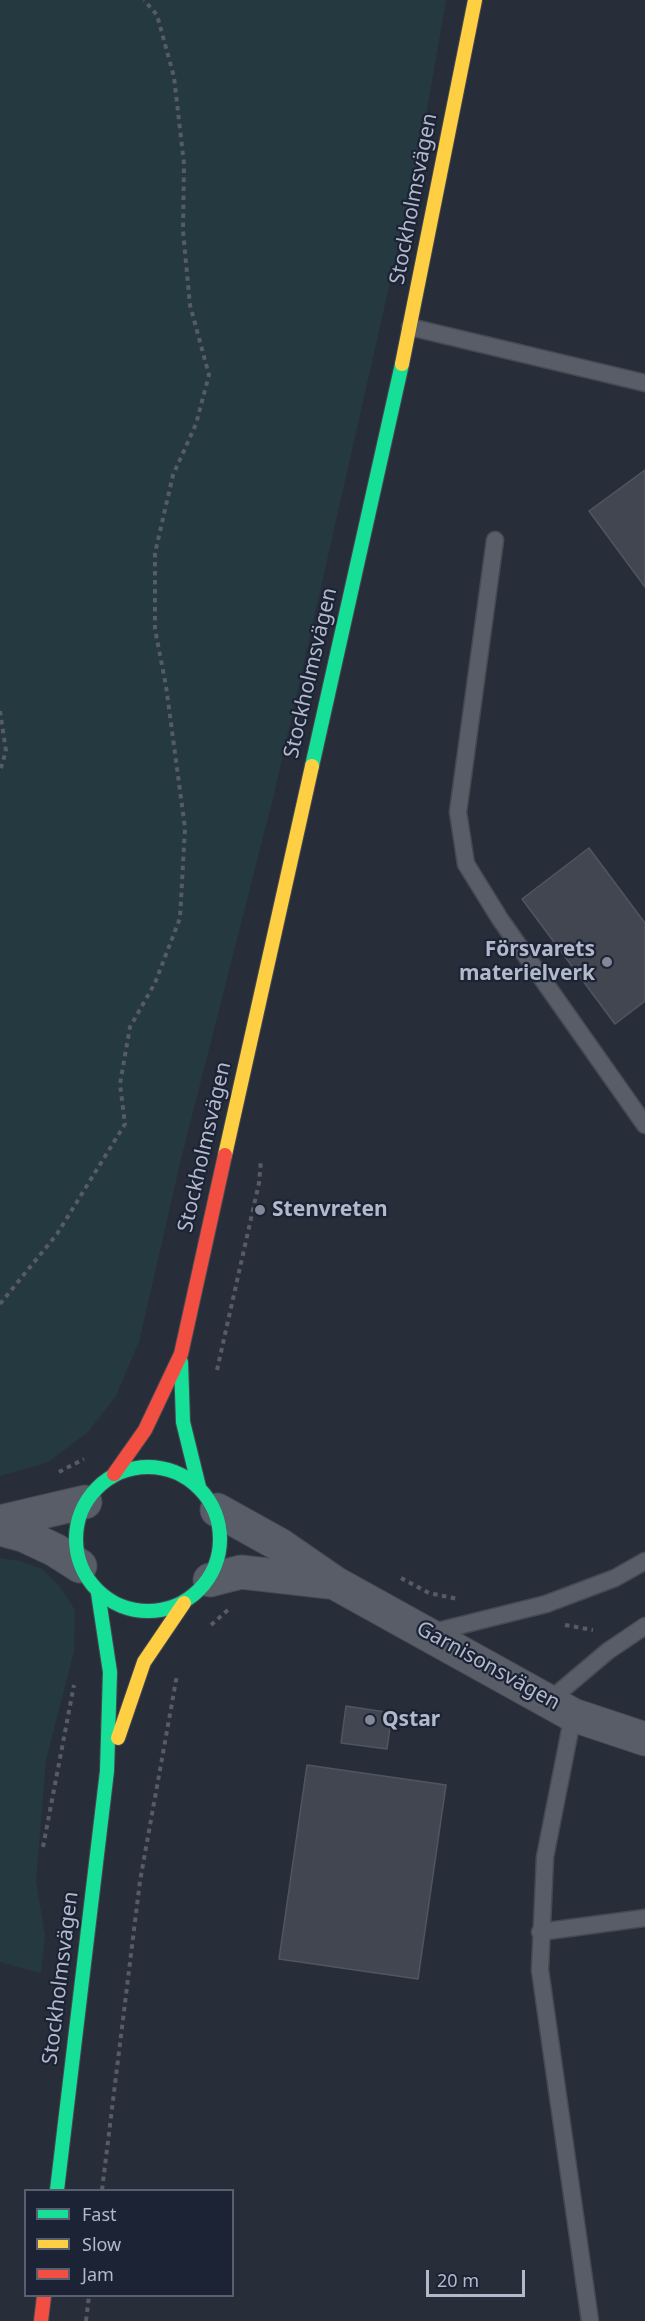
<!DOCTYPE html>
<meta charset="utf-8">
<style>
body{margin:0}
#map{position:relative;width:645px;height:2321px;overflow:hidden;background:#282e39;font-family:"Noto Sans",sans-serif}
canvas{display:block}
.legend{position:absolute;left:24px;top:2189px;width:210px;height:108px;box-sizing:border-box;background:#1b2335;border:2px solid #575f71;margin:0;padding:8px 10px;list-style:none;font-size:18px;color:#b2b9cb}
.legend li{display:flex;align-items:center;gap:12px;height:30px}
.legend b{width:30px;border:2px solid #575f71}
.scale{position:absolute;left:426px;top:2270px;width:99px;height:27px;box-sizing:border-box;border:3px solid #b2b9cb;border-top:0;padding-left:8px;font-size:18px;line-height:21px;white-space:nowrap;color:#b2b9cb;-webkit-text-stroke:4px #1b2335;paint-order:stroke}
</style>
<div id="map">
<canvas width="645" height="2321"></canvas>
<ul class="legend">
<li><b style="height:8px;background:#16e098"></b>Fast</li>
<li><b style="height:8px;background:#ffcf43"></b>Slow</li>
<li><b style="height:8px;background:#f24e42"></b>Jam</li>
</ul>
<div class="scale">20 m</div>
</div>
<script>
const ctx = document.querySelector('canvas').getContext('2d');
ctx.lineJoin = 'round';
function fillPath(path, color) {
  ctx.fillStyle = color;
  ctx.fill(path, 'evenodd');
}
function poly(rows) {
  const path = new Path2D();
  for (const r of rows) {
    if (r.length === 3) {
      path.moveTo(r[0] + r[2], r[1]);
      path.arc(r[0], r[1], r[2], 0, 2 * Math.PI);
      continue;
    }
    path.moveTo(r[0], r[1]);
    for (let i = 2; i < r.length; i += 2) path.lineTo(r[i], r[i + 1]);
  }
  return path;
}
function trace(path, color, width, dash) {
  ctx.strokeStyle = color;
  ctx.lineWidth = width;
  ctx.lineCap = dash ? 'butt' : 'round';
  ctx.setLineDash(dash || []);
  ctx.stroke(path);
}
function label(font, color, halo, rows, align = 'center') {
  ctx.font = font + ' "Noto Sans",sans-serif';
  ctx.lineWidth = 4.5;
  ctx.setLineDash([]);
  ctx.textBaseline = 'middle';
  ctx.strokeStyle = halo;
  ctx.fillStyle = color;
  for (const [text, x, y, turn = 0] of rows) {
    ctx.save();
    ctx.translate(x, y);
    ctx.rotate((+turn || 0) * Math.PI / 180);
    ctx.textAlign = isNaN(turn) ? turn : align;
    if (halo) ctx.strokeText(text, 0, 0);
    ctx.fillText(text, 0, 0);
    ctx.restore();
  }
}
const green = poly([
 [0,0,446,0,420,150,274,794,181,1159,139,1342,116,1396,88,1432,48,1462,0,1476],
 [0,1558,20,1561,42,1569,60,1587,75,1610,74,1651,46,1760,36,1881,45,1936,41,1973,0,1962]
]);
const building = poly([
 [645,470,645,587,589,511,645,470],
 [589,848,645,923,645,1001,615,1024,522,899,589,848],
 [346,1706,392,1713,387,1749,341,1743,346,1706],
 [307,1765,446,1785,418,1979,279,1959,307,1765]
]);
const path = poly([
 [0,711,6,751,0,771],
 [0,1304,57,1234,125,1124,120,1084,130,1027,155,983,180,918,185,828,166,686,155,629,155,553,173,475,196,424,209,375,190,305,183,231,184,164,174,77,157,15,144,0],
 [217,1370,259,1183,261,1160],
 [59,1472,84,1459],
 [401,1578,429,1593,458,1599],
 [211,1625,228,1610],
 [565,1625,593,1630],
 [43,1847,74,1685],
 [102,2190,140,1881,177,1675],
 [86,2321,89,2296]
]);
const lane = poly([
 [410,327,645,383],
 [495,540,458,812,466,864,500,919,645,1125],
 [430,1633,546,1604,615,1578,645,1561],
 [550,1700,608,1651,645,1626],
 [573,1715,545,1857,540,1970,590,2321],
 [540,1932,645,1918]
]);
const street = poly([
 [217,1510,280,1545,335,1583,573,1715,645,1739],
 [0,1522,85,1502],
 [0,1529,23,1535,55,1550,80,1566],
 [210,1580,241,1572,329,1582]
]);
const fast = poly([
 [312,766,402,364],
 [181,1362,183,1422,199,1487],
 [148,1539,72],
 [57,2190,107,1771,110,1672,98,1593]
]);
const slow = poly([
 [402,364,475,0],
 [225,1155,312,766],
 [118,1738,144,1662,184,1603]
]);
const jam = poly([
 [114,1474,145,1430,181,1354,225,1155],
 [41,2321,44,2296]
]);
const markers = [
 [607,962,6,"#828898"],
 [260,1210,6,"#828898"],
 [370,1720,6,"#828898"]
];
const streetNames = [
 ["Stockholmsvägen",414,199,-79],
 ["Stockholmsvägen",311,673,-77],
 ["Stockholmsvägen",205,1147,-77],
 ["Garnisonsvägen",488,1666,29],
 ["Stockholmsvägen",61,1978,-83]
];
const poiNames = [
 ["Försvarets",595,950,"right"],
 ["materielverk",595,974,"right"],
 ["Stenvreten",272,1210],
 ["Qstar",382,1720]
];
fillPath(green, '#253940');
fillPath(building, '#414650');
trace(building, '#505661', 1.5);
trace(lane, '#454952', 19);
trace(street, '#454952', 35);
trace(fast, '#454952', 16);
trace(slow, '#454952', 16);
trace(jam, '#454952', 16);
trace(path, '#575b64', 4, [4.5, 4.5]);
trace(lane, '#595d67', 16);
trace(street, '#595d67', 33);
trace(fast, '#16e098', 14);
trace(slow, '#ffcf43', 14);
trace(jam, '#f24e42', 14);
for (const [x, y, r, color] of markers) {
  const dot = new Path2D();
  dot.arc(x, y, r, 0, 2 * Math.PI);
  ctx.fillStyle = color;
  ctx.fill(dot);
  trace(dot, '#1b2335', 2);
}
label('21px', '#b2b9cb', '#1b2335', streetNames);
label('bold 21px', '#b2b9cb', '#1b2335', poiNames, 'left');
</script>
